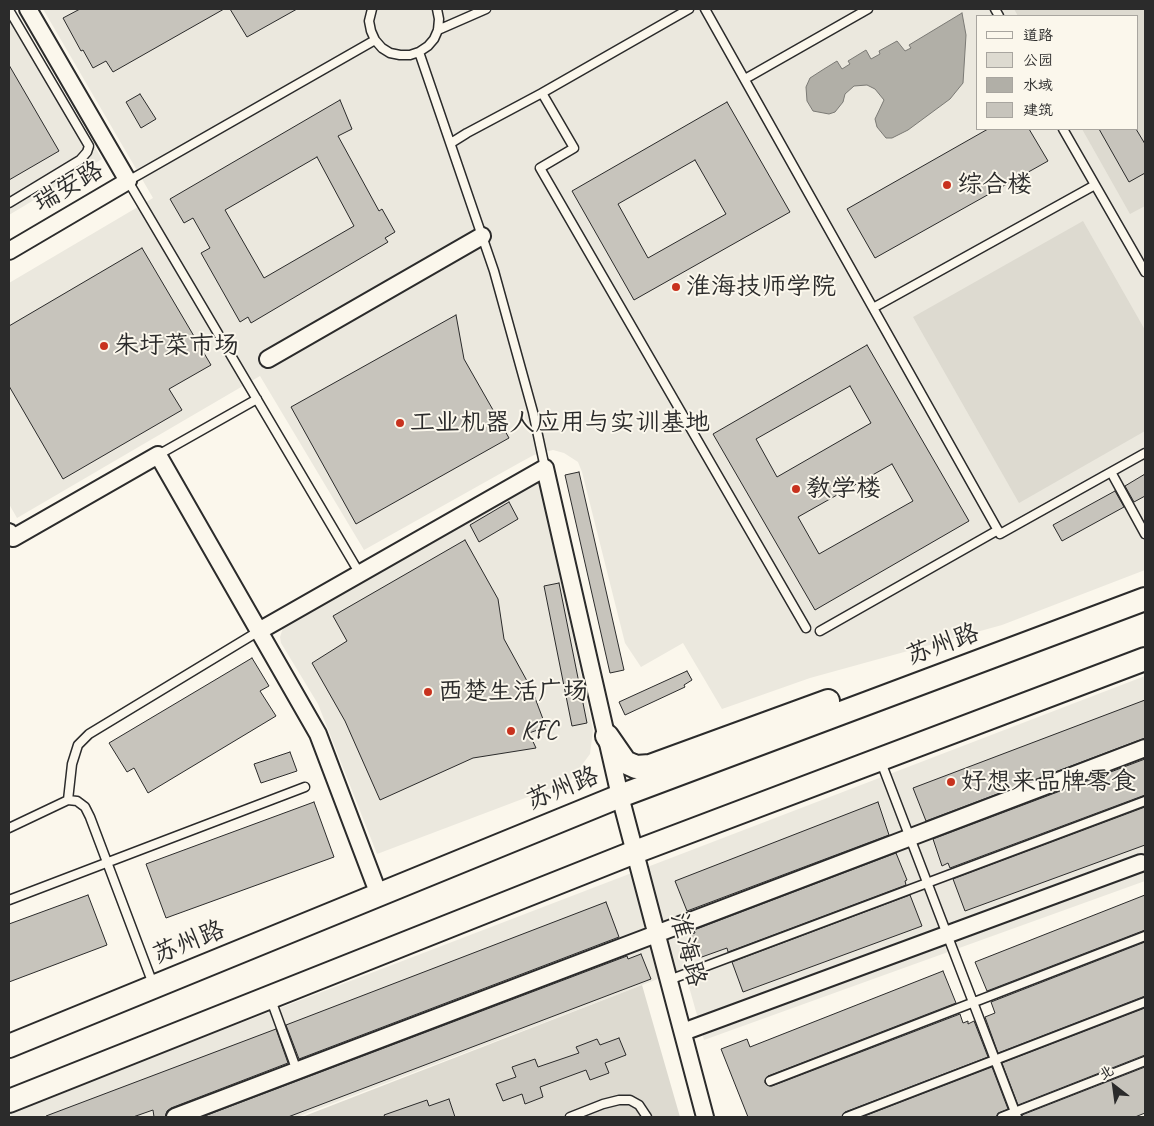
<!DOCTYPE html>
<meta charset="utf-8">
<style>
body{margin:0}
#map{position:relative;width:1154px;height:1126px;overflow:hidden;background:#fbf7ec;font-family:Caveat,"LXGW WenKai TC",sans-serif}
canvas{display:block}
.frame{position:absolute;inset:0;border:10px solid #2b2b2b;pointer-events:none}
.legend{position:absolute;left:976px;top:15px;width:162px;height:115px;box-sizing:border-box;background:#fbf7ec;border:1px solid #a8a59f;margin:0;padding:6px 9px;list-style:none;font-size:15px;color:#2b2b2b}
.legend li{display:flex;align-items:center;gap:10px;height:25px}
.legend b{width:25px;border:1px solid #a8a59f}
.north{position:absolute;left:1089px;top:1061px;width:50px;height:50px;-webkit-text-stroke:4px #fbf7ec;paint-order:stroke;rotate:330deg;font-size:14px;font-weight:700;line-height:20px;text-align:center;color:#2b2b2b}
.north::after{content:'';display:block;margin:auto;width:18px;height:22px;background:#2b2b2b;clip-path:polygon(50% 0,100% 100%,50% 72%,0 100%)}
</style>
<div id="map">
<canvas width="1154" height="1126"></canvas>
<div class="frame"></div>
<ul class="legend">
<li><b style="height:6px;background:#fbf7ec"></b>道路</li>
<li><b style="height:14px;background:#dddad0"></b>公园</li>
<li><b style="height:14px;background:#b1afa7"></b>水域</li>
<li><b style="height:14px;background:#c7c4bc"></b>建筑</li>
</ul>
<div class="north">北</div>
</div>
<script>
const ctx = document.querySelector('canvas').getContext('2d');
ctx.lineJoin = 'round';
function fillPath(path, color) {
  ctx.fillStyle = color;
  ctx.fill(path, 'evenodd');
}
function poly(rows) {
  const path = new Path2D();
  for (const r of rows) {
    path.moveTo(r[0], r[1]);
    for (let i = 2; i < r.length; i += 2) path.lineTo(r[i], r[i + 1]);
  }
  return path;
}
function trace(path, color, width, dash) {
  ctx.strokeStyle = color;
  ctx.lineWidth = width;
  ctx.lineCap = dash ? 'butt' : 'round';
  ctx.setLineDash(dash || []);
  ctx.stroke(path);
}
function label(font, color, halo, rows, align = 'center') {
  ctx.font = font + ' Caveat,"LXGW WenKai TC",sans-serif';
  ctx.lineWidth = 4;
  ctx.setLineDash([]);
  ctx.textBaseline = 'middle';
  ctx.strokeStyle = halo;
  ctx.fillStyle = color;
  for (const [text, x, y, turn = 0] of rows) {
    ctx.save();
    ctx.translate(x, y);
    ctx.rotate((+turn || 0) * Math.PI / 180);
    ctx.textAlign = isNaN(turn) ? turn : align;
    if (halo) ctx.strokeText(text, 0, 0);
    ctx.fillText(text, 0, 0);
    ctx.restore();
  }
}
const built = poly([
 [9,9,12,9,102,159,9,215],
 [43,9,1145,9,1145,570,1002,625,810,678,722,709,683,643,641,667,625,643,582,472,578,462,564,453,553,450,534,455,521,462,364,550,260,376,17,518,9,504,9,283,153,198],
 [978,16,1138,16,1138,129,978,129],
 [539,479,593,730,590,754,570,781,377,854,318,704,281,643,280,637,283,628],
 [1145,676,1145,881,704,1040,684,969,297,1117,9,1117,9,1112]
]);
const green = poly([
 [1014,9,1145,9,1145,206,1130,214,1082,129,1138,129,1138,16,1018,16],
 [1083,221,1145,330,1145,431,1019,503,913,317],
 [642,985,680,1117,302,1117]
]);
const water = poly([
 [962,13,966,35,963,83,950,99,908,130,892,138,886,138,877,127,875,119,884,100,875,89,867,85,854,86,845,94,843,102,835,112,829,114,813,111,807,101,806,87,810,78,824,69,837,61,842,69,850,64,848,61,866,50,871,59,880,54,879,51,897,41,905,51,911,48,909,45,962,13]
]);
const building = poly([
 [80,9,224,9,113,72,106,61,93,68,83,50,81,51,63,18,80,9],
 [230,9,297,9,247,37,230,9],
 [9,65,59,151,9,180,9,65],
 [140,94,156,119,141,128,126,102,140,94],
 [340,100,352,129,338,136,379,211,382,209,395,232,385,238,388,242,251,323,248,317,240,322,201,253,210,248,193,218,184,223,170,199,340,100],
 [317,157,354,226,264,278,225,210,317,157],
 [727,102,790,212,634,300,572,191,727,102],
 [695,160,726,214,648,258,618,204,695,160],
 [988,129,1029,129,1048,161,875,258,847,209,988,129],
 [1099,129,1136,129,1145,144,1145,173,1129,182,1099,129],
 [142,248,211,365,169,389,182,410,63,479,9,386,9,326,142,248],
 [456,315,464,359,509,438,356,524,291,407,456,315],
 [867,345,969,521,815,610,713,434,867,345],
 [850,386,871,423,777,477,756,439,850,386],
 [892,464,913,501,819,554,798,517,892,464],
 [579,472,624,670,610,673,565,475,579,472],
 [1145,474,1145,496,1134,502,1125,486,1145,474],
 [1115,491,1124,507,1062,541,1053,525,1115,491],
 [509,502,518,519,479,542,470,525,509,502],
 [465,540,498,599,504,639,532,690,546,727,529,733,536,748,473,758,380,800,345,721,312,663,347,641,333,616,465,540],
 [559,583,587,723,572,726,544,586,559,583],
 [252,658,269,686,260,691,276,716,148,793,134,768,127,772,109,743,252,658],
 [687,671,692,680,684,685,685,687,625,715,619,702,687,671],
 [1145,700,1145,738,926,821,913,788,1145,700],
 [290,752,297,771,261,783,254,764,290,752],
 [1145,759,1145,795,950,868,948,863,942,866,933,839,1145,759],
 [314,802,334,857,166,918,146,864,314,802],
 [878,802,889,835,687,911,675,881,878,802],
 [1145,807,1145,845,965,911,953,879,1145,807],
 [896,853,907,880,905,881,906,885,728,952,727,948,699,958,690,934,695,933,694,930,896,853],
 [88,895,107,945,9,982,9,924,88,895],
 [910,895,922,926,743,992,732,962,910,895],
 [1145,895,1145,930,987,991,975,962,1145,895],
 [606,902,619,937,299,1059,286,1025,606,902],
 [1145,942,1145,996,998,1053,985,1017,995,1013,991,1002,1145,942],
 [641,954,651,979,288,1117,202,1117,627,956,628,959,641,954],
 [943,971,956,1003,768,1076,765,1080,765,1083,769,1086,772,1086,960,1014,963,1023,968,1021,968,1024,974,1021,988,1057,845,1112,842,1117,748,1117,721,1049,747,1039,750,1047,943,971],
 [1145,1008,1145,1055,1018,1105,1002,1063,1145,1008],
 [276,1029,288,1063,171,1108,167,1111,165,1117,154,1117,153,1110,133,1117,46,1117,46,1116,276,1029],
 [619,1038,626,1055,605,1063,609,1073,590,1080,586,1070,540,1087,543,1097,525,1104,522,1094,503,1101,496,1084,516,1077,512,1067,535,1059,538,1067,579,1053,576,1047,597,1039,600,1045,619,1038],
 [992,1067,1008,1109,998,1113,996,1117,862,1117,992,1067],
 [1145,1067,1145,1113,1135,1117,1023,1117,1022,1115,1145,1067],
 [449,1099,455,1117,385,1117,384,1115,427,1100,429,1106,449,1099]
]);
const lane = poly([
 [372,9,369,21,371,31,375,40,382,48,390,53,400,55,410,55,419,52,428,46,434,39,438,30,439,19,437,9],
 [705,9,1000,534,1145,453],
 [995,9,999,16],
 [9,10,89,146,87,152,80,160,9,203],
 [438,30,486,9],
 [419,52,494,271,533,412,545,468],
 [745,79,868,9],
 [542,93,574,148,540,168,806,628],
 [1063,129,1145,272],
 [451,143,467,133,542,93,689,9],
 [873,308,1095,185],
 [158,455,257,399],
 [1111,472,1145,534],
 [360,574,128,181,375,40],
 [820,631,998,530],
 [881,762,1017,1117],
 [68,800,72,764,78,745,89,734,259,631],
 [9,828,68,800,77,801,85,807,90,817,153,984],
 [9,900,305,787],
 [669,980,1145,801],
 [271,1000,297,1071],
 [770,1081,1145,936],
 [570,1117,603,1104,619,1100,630,1100,639,1105,647,1117],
 [847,1117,1145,1002],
 [1002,1117,1145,1061]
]);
const street = poly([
 [9,251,128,181,28,9],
 [268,359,482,236],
 [9,532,13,538,158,455,318,734,379,895],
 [259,631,545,468,620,796,705,1117],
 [683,1032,1141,863],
 [175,1117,1145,748]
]);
const secondary = poly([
 [607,736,625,762,636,767,650,766,828,701],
 [9,1046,620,796,1145,599],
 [9,1101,635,852,1145,659]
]);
const markers = [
 [947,185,5,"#c8321e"],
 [676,287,5,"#c8321e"],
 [104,346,5,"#c8321e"],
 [400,423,5,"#c8321e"],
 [796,489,5,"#c8321e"],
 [428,692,5,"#c8321e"],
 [511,731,5,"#c8321e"],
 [951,782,5,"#c8321e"]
];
const poiNames = [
 ["综合楼",957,185],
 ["淮海技师学院",686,287],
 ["朱圩菜市场",114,346],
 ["工业机器人应用与实训基地",410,423],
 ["教学楼",806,489],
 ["西楚生活广场",438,692],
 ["KFC",521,731],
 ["好想来品牌零食",961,782]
];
const streetNames = [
 ["瑞安路",69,187,-30],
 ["苏州路",943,645,-20],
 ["苏州路",563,789,-22],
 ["苏州路",189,943,-22],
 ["淮海路",687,950,75]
];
fillPath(built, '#ebe8de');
fillPath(green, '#dddad0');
fillPath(water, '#b1afa7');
trace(water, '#7b7a75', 1);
fillPath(building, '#c7c4bc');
trace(building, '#2b2b2b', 1);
trace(lane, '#2b2b2b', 11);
trace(street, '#2b2b2b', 20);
trace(secondary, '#2b2b2b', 26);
trace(lane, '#fbf7ec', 8);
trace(street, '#fbf7ec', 16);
trace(secondary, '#fbf7ec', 22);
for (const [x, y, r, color] of markers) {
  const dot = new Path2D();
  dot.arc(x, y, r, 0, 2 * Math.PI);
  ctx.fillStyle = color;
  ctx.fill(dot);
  trace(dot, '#fbf7ec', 2);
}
label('25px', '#2b2b2b', '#fbf7ec', poiNames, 'left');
label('25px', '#2b2b2b', '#fbf7ec', streetNames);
</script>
